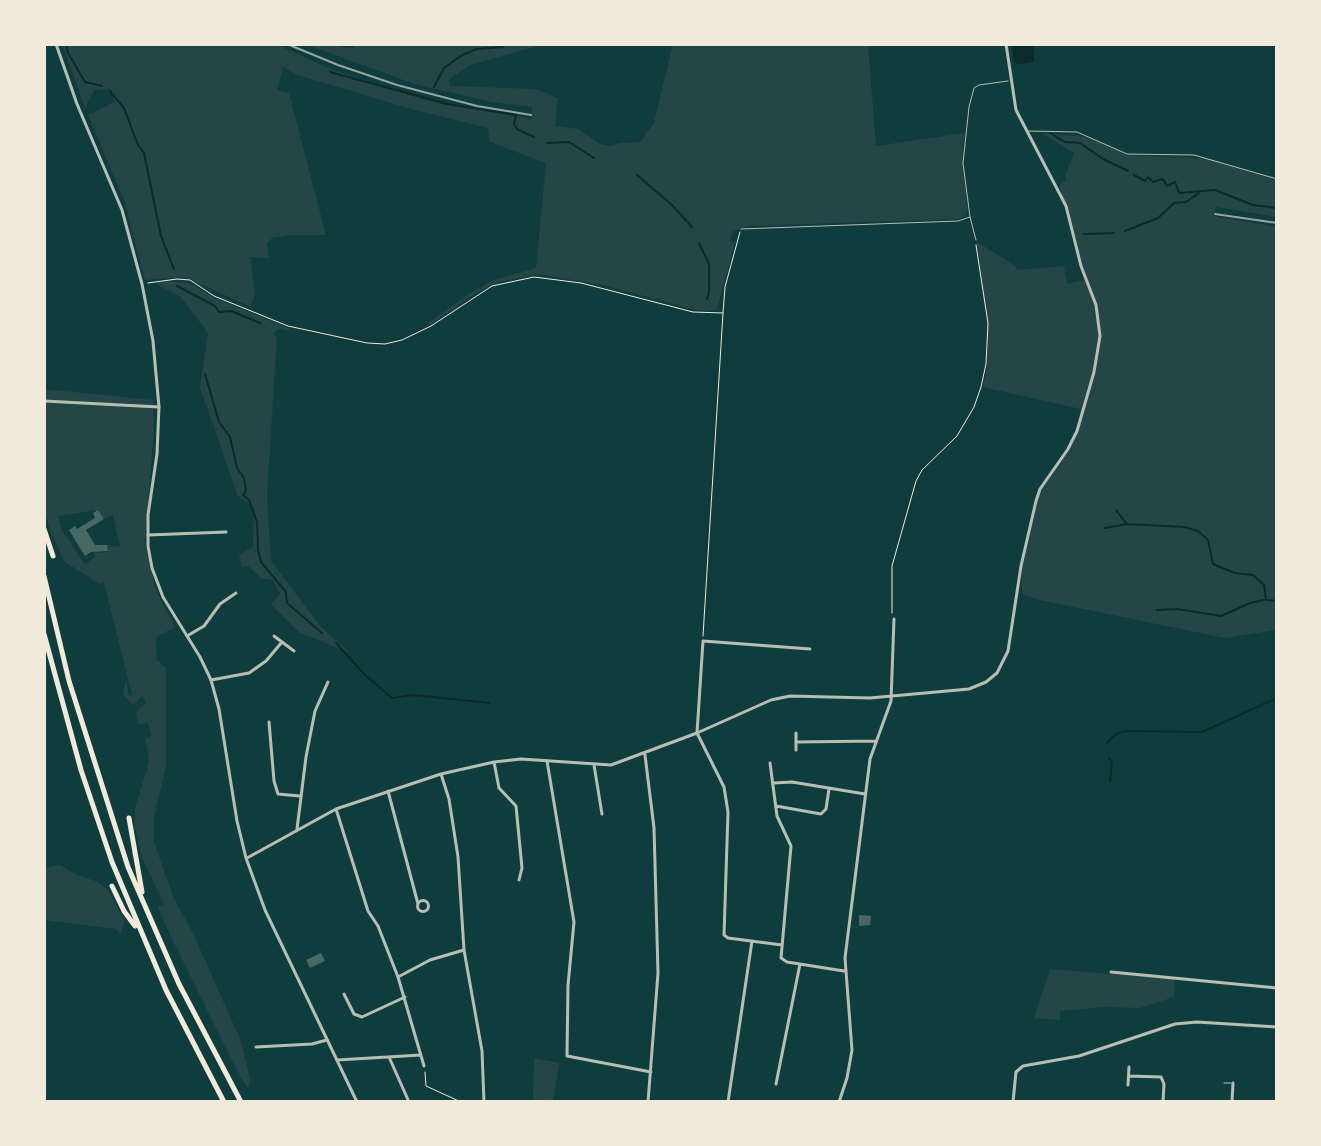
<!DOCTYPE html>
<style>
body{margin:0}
#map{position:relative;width:1321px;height:1146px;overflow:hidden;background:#0f3d3e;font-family:Manrope,sans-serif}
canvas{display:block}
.frame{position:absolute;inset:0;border:46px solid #f1e9da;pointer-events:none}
</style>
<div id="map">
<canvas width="1321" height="1146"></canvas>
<div class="frame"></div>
</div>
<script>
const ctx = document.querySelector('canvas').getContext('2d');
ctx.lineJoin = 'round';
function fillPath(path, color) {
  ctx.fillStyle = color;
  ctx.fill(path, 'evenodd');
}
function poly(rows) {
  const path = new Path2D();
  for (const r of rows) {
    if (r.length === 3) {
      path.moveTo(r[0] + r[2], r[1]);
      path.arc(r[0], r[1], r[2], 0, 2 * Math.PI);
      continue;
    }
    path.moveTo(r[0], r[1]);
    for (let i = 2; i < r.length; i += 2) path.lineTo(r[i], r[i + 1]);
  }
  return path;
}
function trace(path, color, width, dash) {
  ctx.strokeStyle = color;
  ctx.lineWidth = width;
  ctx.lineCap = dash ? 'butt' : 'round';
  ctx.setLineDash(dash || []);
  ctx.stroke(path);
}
const green = poly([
 [62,44,275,44,331,69,420,98,531,119,532,107,492,102,414,84,305,44,328,44,353,49,356,44,534,44,535,47,470,65,449,79,450,86,536,89,558,98,555,126,578,129,600,144,611,146,619,143,640,142,654,123,673,44,868,44,876,146,965,133,962,149,967,211,965,216,957,219,748,226,732,232,730,241,735,242,717,310,705,311,688,308,603,285,537,274,499,282,477,292,430,325,428,323,469,294,494,280,536,268,546,163,490,142,488,128,411,109,295,74,283,67,277,90,289,93,326,235,289,235,272,238,267,243,269,258,250,257,255,293,251,307,185,277,145,280,124,200,88,115,115,102,110,89,94,90,85,108],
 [1042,133,1086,137,1128,155,1209,159,1277,180,1277,217,1216,207,1213,216,1277,227,1277,630,1225,638,1035,599,1022,594,1022,567,1037,501,1041,490,1077,432,1096,372,1101,336,1097,306,1082,265,1059,185,1066,181,1065,176,1074,153],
 [977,242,1016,266,1017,270,1064,266,1067,284,1085,280,1095,306,1099,336,1097,357,1081,409,983,387,987,368,988,325],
 [166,281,190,283,214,298,289,328,288,331,277,329,273,334,277,337,267,496,271,561,321,627,348,651,347,652,299,632,271,604,280,594,273,580,261,578,248,566,242,567,239,555,253,547,254,506,238,496,200,388,208,333,181,297,156,284],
 [44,389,153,400,154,429,145,541,155,588,175,627,156,637,157,660,166,668,166,766,154,817,154,842,174,899,192,931,240,1039,251,1081,248,1088,241,1078,171,937,158,907,164,905,141,855,135,827,135,808,147,769,149,758,145,739,151,736,148,723,138,724,136,712,146,703,142,696,133,705,123,694,126,681,129,696,132,694,104,582,99,584,64,561,50,530,44,509],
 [98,510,104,519,113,515,120,547,107,545,108,552,95,553,94,558,85,564,62,530,58,516],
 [60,865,77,875,98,882,108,890,124,920,121,935,116,929,44,920,44,868],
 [1050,969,1175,979,1174,997,1140,1008,1104,1007,1060,1011,1060,1020,1034,1018],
 [534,1058,559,1063,553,1102,533,1099]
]);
const water = poly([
 [1012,44,1034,44,1034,62,1021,64,1014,63]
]);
const stream = poly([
 [66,44,68,53,85,82,102,86],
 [330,72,447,104,516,115,514,124,517,129,534,137],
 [434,87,444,68,462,55,477,49,503,47],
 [110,91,124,108,138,145,144,153,161,236,174,269],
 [1050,133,1065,142,1080,143,1103,159,1128,171],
 [547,143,569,142,594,158],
 [637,175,672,205,692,227],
 [1134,175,1145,181,1148,177,1153,182,1163,179,1167,186,1175,182,1179,193,1215,190,1253,205,1277,208],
 [1125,231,1158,218,1174,203,1186,202,1199,193],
 [1084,234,1114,233],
 [699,243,709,264,709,293,707,299],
 [177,286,215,306,219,312,231,311,260,323],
 [205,374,219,422,230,437,237,468,244,478,246,490,243,495,249,500,257,522,258,549,261,562,286,592,287,603,322,633],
 [1116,510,1126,523],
 [1105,528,1126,524,1184,527,1198,531,1208,540,1213,564,1235,573,1253,575,1264,585,1266,600,1277,601],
 [1157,610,1177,609,1221,616,1250,603,1264,600],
 [336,643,364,674,392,698,414,695,490,703],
 [1106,744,1115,735,1124,731,1202,732,1277,698],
 [1109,758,1112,763,1110,781]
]);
const building = poly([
 [98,510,104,519,86,530,95,545,107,545,108,551,91,552,85,556,69,530,75,526,77,529,95,518,93,513],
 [859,915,871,916,870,925,859,926],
 [321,953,325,961,310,968,306,960]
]);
const path = poly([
 [148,283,177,279,190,280,214,296,288,326,367,343,385,344,402,340,431,326,492,286,534,277,581,283,693,312,723,313],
 [892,613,892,566,916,481,922,470,957,436,974,407,981,387,986,364,988,323,976,245],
 [703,636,723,313,725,287,740,232],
 [425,1072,426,1086,461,1102]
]);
const service = poly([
 [1028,131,1077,132,1127,154,1194,155,1277,179],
 [741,229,958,221,970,217],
 [976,240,970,217,963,163,969,107,974,88,979,85,1008,81],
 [1224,1083,1231,1083]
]);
const minor = poly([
 [44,401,159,407],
 [148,535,226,532],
 [187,636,204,626,220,604,236,593],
 [274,636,282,642],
 [211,680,249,673,266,661,282,642,294,651],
 [269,722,274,781,278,794,300,796],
 [796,733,796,742],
 [796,750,796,742,876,741],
 [645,755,654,828,658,973,648,1102],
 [547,761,574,922,568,985,567,1056,651,1072],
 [494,762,499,788,516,806,522,868,519,880],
 [770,763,777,816,791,846,781,958,787,962,844,971],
 [594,765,602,814],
 [441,774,449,799,458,857,464,950,482,1051,484,1102],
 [774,783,792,782,865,794],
 [388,791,418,904],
 [776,806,821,814,826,809,829,789],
 [336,809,368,911,378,926,398,977,424,1066],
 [297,829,306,757,315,711,328,682],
 [247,858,336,809,441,774,494,762,521,759,611,765,697,733,771,700,790,696,870,698,969,689,986,682,997,673,1008,651,1021,566,1036,501,1040,489,1068,449,1077,431,1094,372,1100,336,1096,305,1081,266,1066,206,1016,110,1006,44],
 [423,906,5.5],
 [782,945,728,938,724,935,728,812,724,787,697,733,703,641,810,649],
 [1111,972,1277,988],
 [398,977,430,960,464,950],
 [344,994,354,1014,362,1017,405,997],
 [256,1047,312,1044,327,1040],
 [389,1057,409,1102],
 [337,1060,421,1055],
 [1129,1076,1161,1077,1164,1084,1163,1102],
 [776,1084,800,964],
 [1128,1085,1129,1067],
 [728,1102,752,941],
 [839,1102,847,1078,852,1050,845,958,870,759,891,701,894,619],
 [1013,1102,1016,1072,1023,1066,1079,1056,1175,1024,1197,1022,1277,1027],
 [1232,1102,1233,1083]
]);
const tertiary = poly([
 [56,44,77,104,122,210,142,284,153,341,159,407,157,454,148,515,148,546,152,568,163,597,200,657,211,680,219,709,237,821,246,858,265,910,357,1102]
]);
const motorway = poly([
 [44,529,53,556],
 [44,576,69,681,128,867,179,984,241,1102],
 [44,634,81,770,112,862,166,990,224,1102],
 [129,818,142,892],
 [112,886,124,911,135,926]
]);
const rail = poly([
 [287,44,338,65,397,85,477,106,531,115],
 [1215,214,1277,223]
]);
fillPath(green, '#244646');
fillPath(water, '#0a2a2b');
trace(stream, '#0a2a2b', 2);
fillPath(building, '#486865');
trace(path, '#f1e9da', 1);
trace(service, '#b8beb3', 1);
trace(minor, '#b8beb3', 3);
trace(tertiary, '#b8beb3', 3);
trace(motorway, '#f1e9da', 5);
trace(rail, '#97a49c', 2);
</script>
